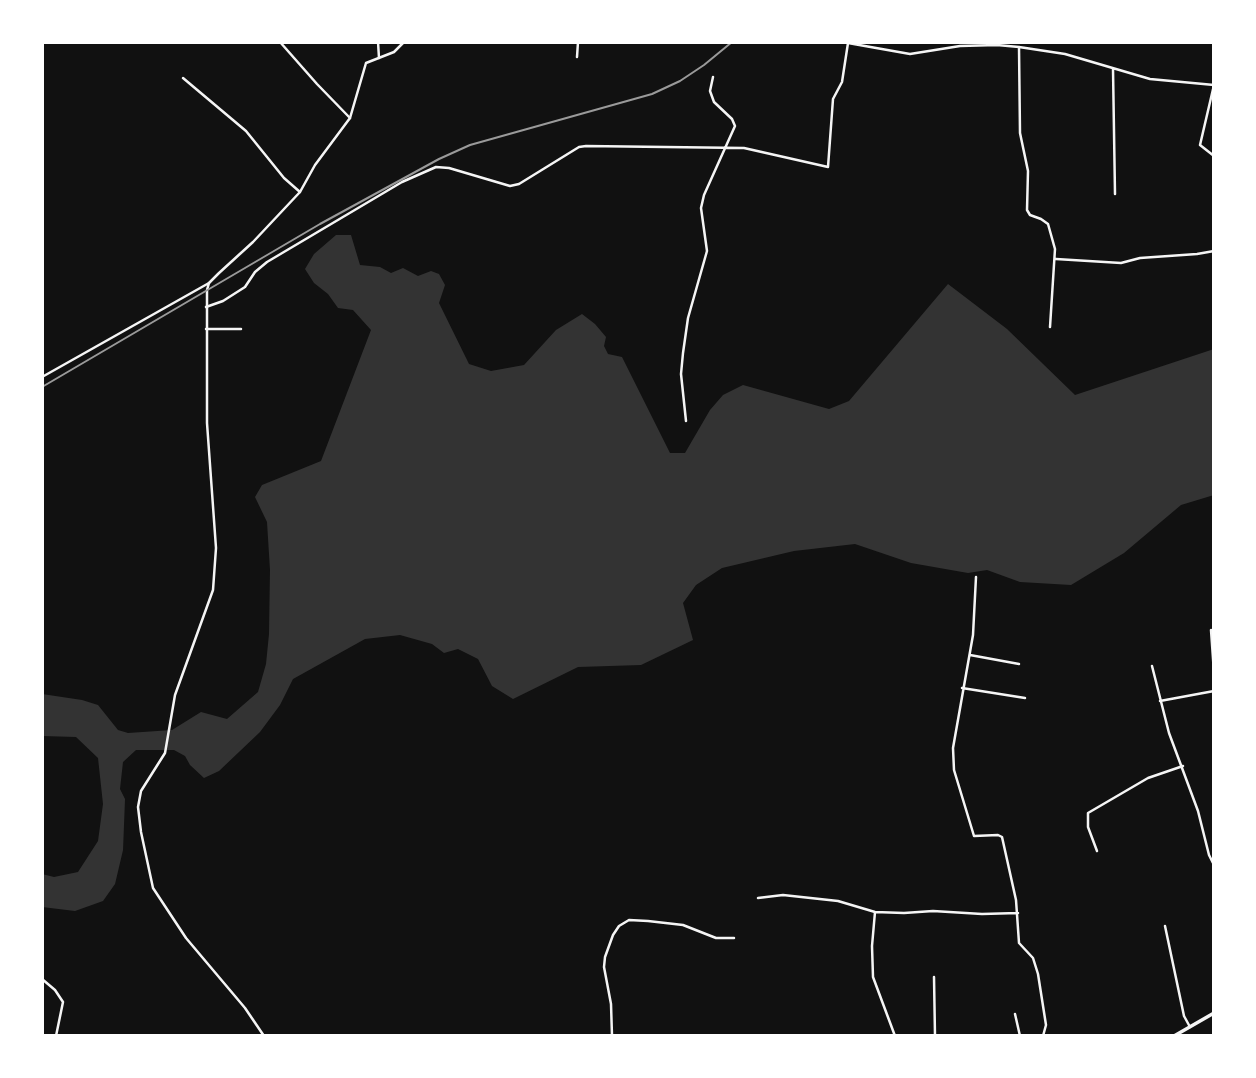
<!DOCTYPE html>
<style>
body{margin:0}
#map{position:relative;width:1256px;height:1078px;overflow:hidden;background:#111;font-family:Montserrat,sans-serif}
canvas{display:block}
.frame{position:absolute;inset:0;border:44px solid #fff;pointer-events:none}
</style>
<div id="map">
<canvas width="1256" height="1078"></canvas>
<div class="frame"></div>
</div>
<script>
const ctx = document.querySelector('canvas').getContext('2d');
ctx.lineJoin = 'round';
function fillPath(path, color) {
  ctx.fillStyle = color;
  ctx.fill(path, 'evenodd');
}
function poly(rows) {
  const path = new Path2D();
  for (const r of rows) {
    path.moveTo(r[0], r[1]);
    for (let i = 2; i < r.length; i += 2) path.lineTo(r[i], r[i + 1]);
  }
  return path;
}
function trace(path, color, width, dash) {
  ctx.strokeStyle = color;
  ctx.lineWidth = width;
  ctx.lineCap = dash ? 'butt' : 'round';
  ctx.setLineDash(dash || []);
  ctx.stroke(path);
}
const water = poly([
 [336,235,351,235,360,265,380,267,391,273,403,268,418,276,431,271,439,274,445,285,439,303,469,364,491,371,524,365,556,330,582,314,595,324,606,337,604,346,608,354,622,357,670,453,685,453,710,410,723,395,743,385,829,409,849,401,948,284,1007,329,1075,395,1214,349,1214,495,1181,505,1124,553,1071,585,1020,582,987,570,968,573,911,563,855,544,794,551,722,568,696,585,683,603,693,640,641,665,578,667,513,699,492,686,478,659,458,649,444,653,432,644,400,635,365,639,293,679,280,705,260,732,219,771,204,778,190,765,185,756,174,750,136,750,123,762,120,789,125,799,123,850,115,884,103,901,75,911,42,907,42,874,54,877,78,872,98,841,103,804,98,758,76,737,42,736,42,694,82,700,98,705,118,730,128,733,172,730,201,712,227,719,258,692,266,664,269,634,270,570,267,522,255,497,262,485,321,461,371,330,353,310,338,308,328,294,314,283,305,269,314,254]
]);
const minor = poly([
 [280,42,317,84,350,118],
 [378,42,379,58],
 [1019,47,1020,133,1028,171,1027,210,1030,215,1041,219,1048,224,1055,249,1050,327],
 [577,57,578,42],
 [1113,69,1115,194],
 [183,78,246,131,284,178,300,192],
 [1214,85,1200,145,1214,156],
 [1056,259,1121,263,1140,258,1197,254,1214,251],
 [206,307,223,301,245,287,255,272,267,262,402,182,436,167,449,168,510,186,519,184,579,147,586,146,744,148,828,167,833,99,842,82,848,43,910,54,960,46,997,45,1019,47,1065,54,1150,79,1214,85],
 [206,329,241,329],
 [42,377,209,283],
 [686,421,681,374,683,353,688,318,707,251,701,208,704,195,735,126,732,119,714,102,710,91,713,77],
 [976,577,973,635,953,748,954,770,974,836,998,835,1002,837,1016,900,1019,943,1033,958,1038,974,1046,1025,1043,1036],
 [1211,630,1214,673],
 [970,655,1019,664],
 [1152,666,1169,733,1198,811,1209,855,1214,865],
 [962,688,1025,698],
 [1160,701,1214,691],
 [1097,851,1088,827,1088,813,1148,778,1183,766],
 [758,898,783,895,838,901,875,912,904,913,933,911,982,914,1018,913],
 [875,912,872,946,873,977,895,1036],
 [1165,926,1184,1016,1190,1027],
 [934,977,935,1036],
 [42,979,55,990,63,1002,56,1036],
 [1015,1014,1020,1036],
 [612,1036,611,1004,604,967,605,957,613,935,619,926,629,920,648,921,683,925,716,938,734,938]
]);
const tertiary = poly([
 [264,1036,245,1008,186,938,153,888,141,832,138,807,141,791,165,753,175,695,213,590,216,548,207,423,207,290,209,283,219,273,253,242,300,192,315,165,350,118,366,63,394,52,404,42]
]);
const trunk = poly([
 [1174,1036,1214,1013]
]);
const rail = poly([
 [42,387,320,224,439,159,470,145,652,94,680,81,704,65,732,42]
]);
fillPath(water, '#333');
trace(minor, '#f5f5f5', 2.5);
trace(tertiary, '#f5f5f5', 2.5);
trace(trunk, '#f5f5f5', 3.5);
trace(rail, '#9a9a9a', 2);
</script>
